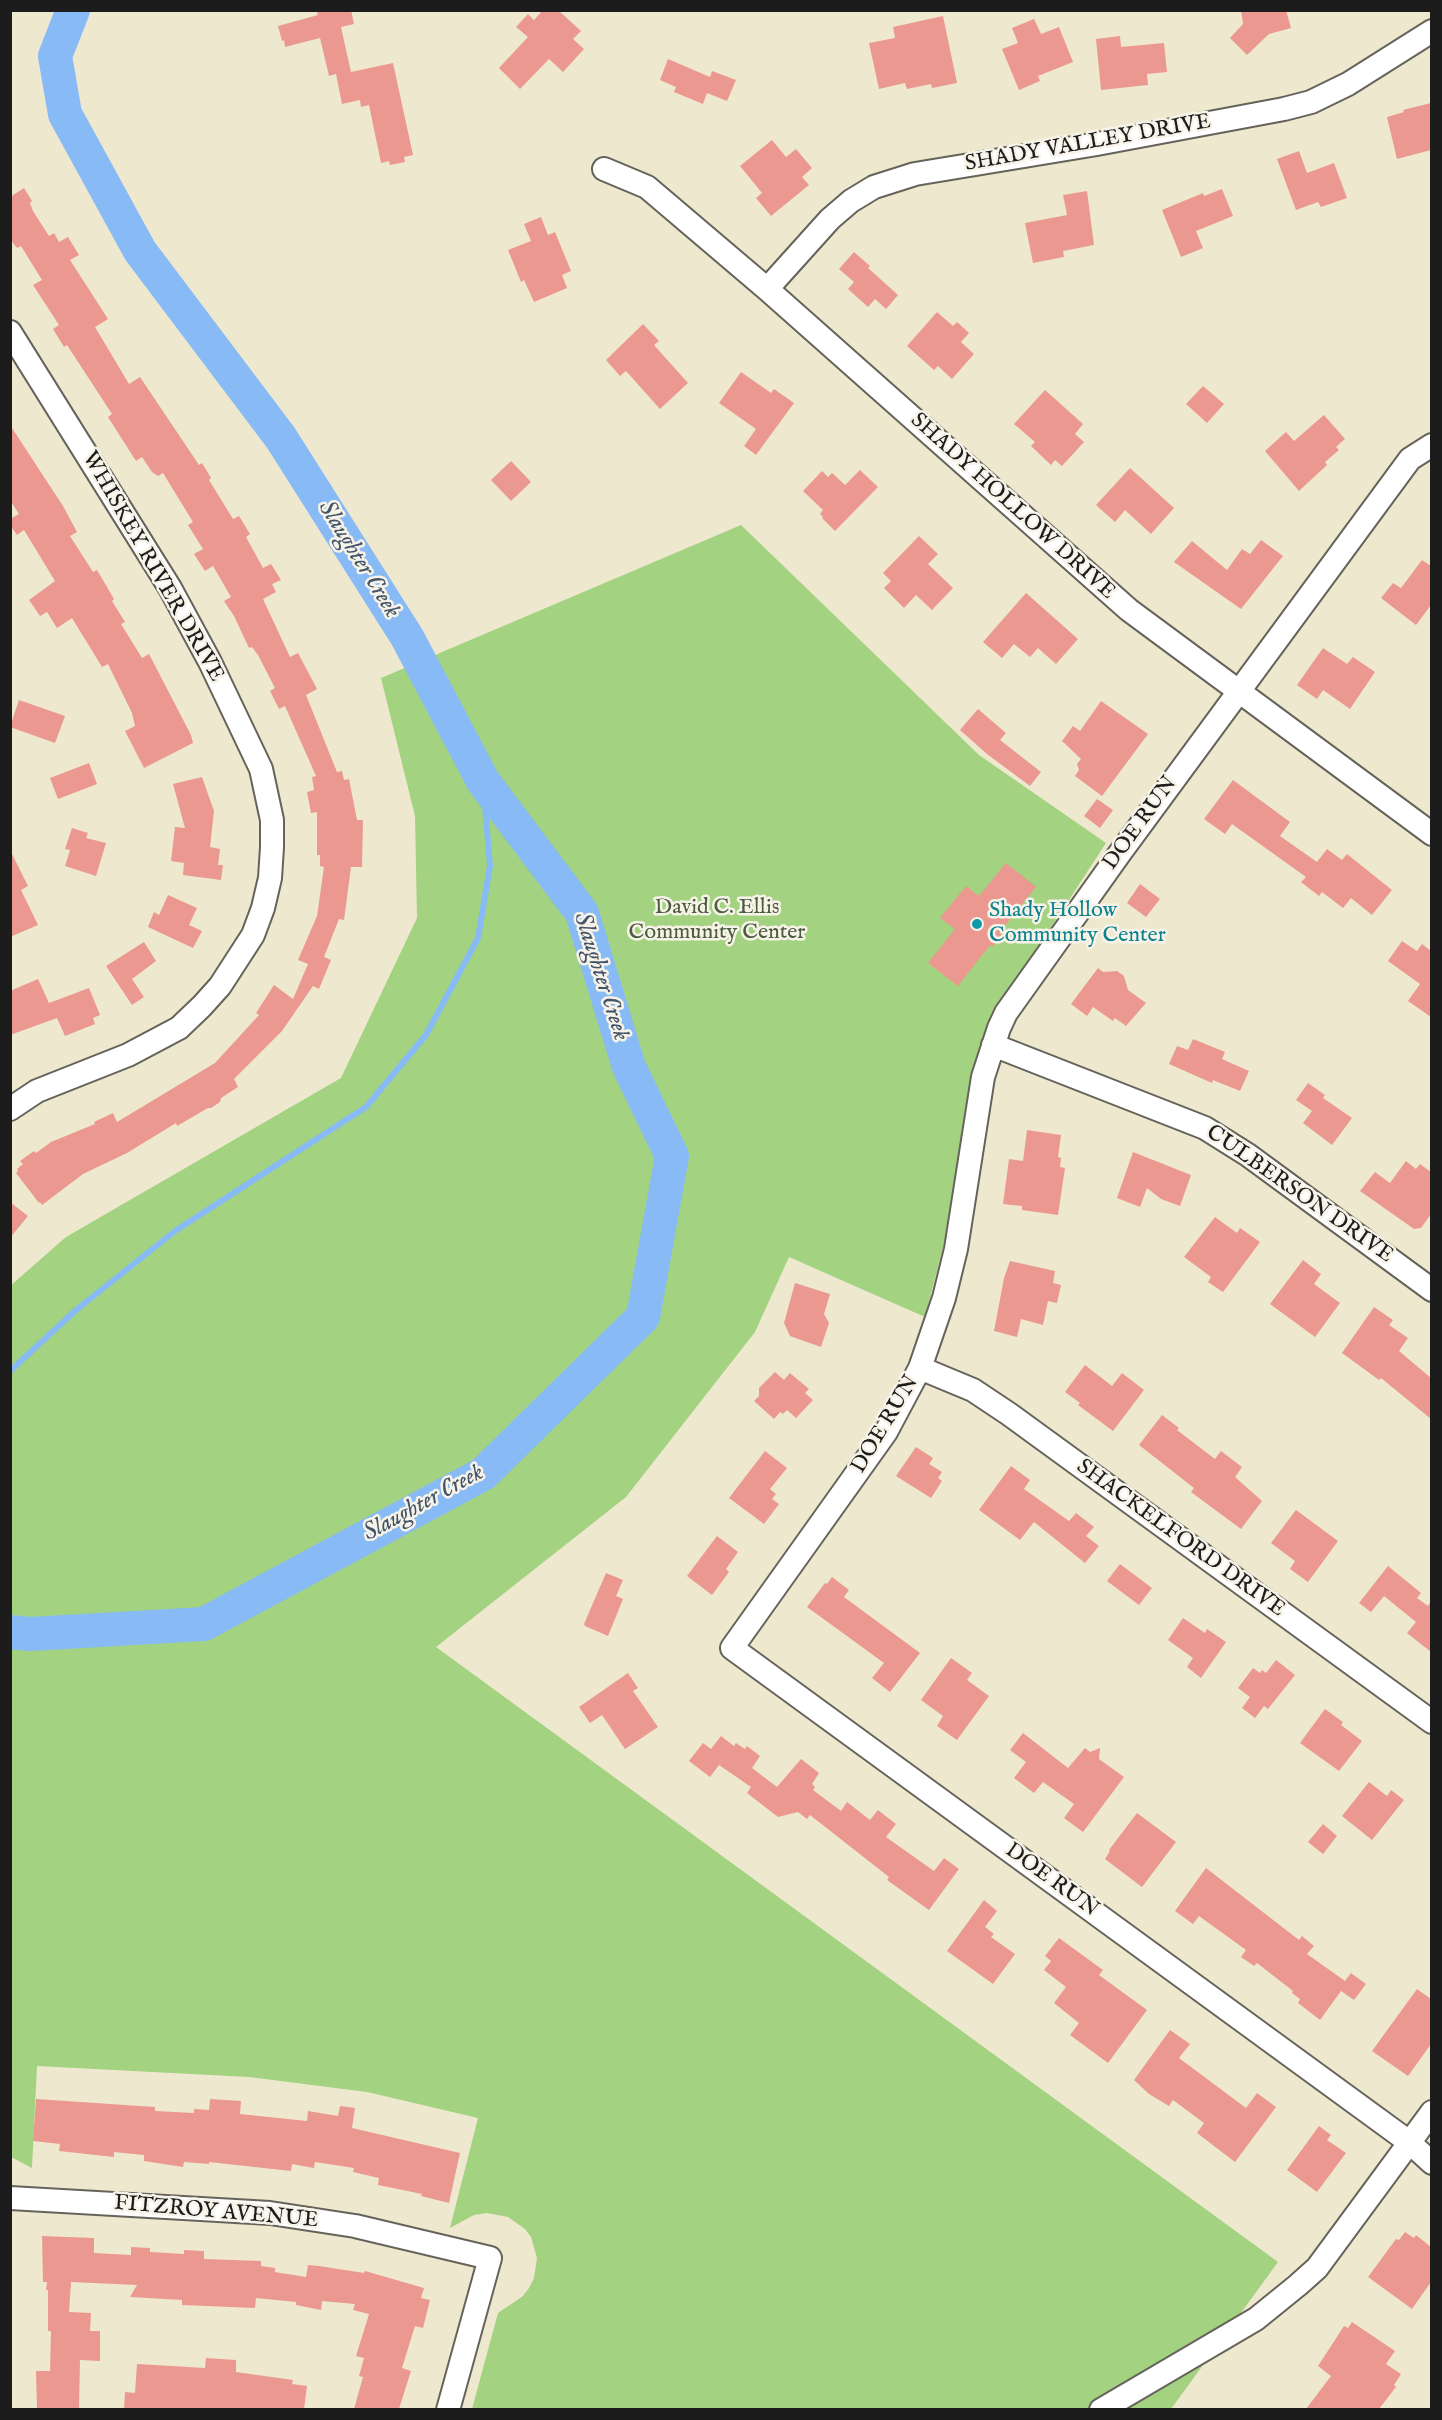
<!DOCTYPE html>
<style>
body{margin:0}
#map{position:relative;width:1442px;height:2420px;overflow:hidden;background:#eee8cf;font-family:"IM FELL English",serif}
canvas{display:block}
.frame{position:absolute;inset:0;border:12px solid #1c1c1c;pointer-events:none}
</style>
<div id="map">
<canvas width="1442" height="2420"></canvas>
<div class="frame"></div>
</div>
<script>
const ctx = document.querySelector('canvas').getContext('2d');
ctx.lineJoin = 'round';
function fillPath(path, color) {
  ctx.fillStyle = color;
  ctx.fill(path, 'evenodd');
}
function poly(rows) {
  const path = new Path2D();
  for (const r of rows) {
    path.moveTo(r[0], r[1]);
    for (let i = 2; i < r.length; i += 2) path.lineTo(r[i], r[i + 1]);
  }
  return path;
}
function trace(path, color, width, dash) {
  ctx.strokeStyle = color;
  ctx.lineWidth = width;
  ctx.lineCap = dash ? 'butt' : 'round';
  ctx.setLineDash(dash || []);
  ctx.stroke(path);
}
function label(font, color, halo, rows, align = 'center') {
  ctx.font = font + ' "IM FELL English",serif';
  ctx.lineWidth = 5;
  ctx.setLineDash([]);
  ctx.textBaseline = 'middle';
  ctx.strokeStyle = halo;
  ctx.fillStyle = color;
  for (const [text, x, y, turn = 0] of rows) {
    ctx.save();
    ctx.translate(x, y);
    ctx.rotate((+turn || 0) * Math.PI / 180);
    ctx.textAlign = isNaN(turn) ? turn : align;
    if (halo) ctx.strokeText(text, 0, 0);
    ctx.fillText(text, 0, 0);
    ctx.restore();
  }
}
const green = poly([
 [741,525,979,755,1106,843,1009,992,925,1317,789,1257,755,1332,626,1497,436,1647,1278,2262,1171,2409,472,2409,498,2313,523,2296,529,2288,534,2278,537,2258,531,2237,525,2229,508,2217,487,2213,474,2215,450,2228,478,2118,367,2092,249,2077,37,2066,32,2168,11,2157,10,1286,66,1237,341,1078,417,918,415,816,381,678]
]);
const stream = poly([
 [10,1371,76,1310,175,1231,366,1107,426,1035,478,938,490,866,483,781]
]);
const river = poly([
 [10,1632,30,1634,204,1624,483,1474,643,1317,672,1156,629,1067,582,913,483,781,407,637,281,438,140,251,65,114,55,56,73,10]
]);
const building = poly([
 [326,10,351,10,354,24,341,27,351,72,393,63,413,155,404,157,405,162,390,165,389,161,381,163,369,105,361,107,360,100,342,104,336,74,329,76,320,38,285,47,284,40,282,41,278,26,318,15,317,12],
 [543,10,558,10,581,31,573,39,584,49,563,72,549,59,520,89,499,68,528,37,516,27,528,14,534,20],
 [1241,10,1286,10,1291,28,1269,34,1247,55,1230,38,1243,24],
 [943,16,957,83,932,88,931,84,907,89,905,83,879,89,869,43,895,38,893,27],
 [1034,19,1041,34,1059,27,1073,62,1038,76,1040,81,1019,90,1002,49,1018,43,1012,28],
 [1120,36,1121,47,1164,43,1167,72,1147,74,1148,85,1101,90,1096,39],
 [668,59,710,77,712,71,736,80,727,101,707,93,703,104,674,92,676,87,660,80],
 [1431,103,1431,150,1397,159,1387,117,1404,112,1403,110],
 [772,140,786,157,796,149,812,168,802,177,809,185,771,216,756,198,762,193,740,166],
 [1299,151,1307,173,1334,163,1347,198,1321,207,1318,202,1296,210,1277,159],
 [24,188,32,201,30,203,33,211,49,236,54,233,59,242,68,237,79,255,70,260,108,319,95,327,129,384,140,377,199,465,202,463,211,478,209,480,233,519,239,516,250,534,246,537,263,568,271,564,281,580,272,584,276,592,263,599,290,657,298,653,317,689,306,695,337,772,342,771,344,780,349,779,357,820,363,820,362,867,351,867,344,920,339,919,324,957,331,960,319,989,313,986,282,1031,234,1079,238,1087,221,1098,220,1102,211,1108,208,1108,177,1126,176,1123,127,1153,83,1174,42,1205,40,1202,39,1203,16,1173,18,1171,17,1169,23,1164,20,1161,34,1151,36,1153,51,1142,95,1124,94,1122,113,1113,117,1122,215,1063,259,1015,256,1013,274,985,293,999,308,964,298,960,317,916,324,867,320,866,320,855,317,855,317,812,311,813,307,792,314,790,312,777,316,776,285,706,279,709,270,691,275,688,258,655,252,647,249,648,234,616,224,601,231,597,213,566,205,571,194,554,203,549,188,525,193,522,163,473,158,476,152,472,142,457,136,461,108,417,112,414,67,345,64,347,53,329,59,325,33,285,42,280,21,246,17,248,10,239,10,197],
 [1222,189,1233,216,1196,231,1203,248,1181,257,1162,210,1203,193,1204,196],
 [1087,191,1094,245,1063,251,1064,257,1033,263,1025,223,1067,215,1063,195],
 [541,217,548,235,555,232,571,271,562,275,567,288,534,302,524,280,521,282,508,250,531,241,524,224],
 [854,252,870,266,868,268,898,295,886,309,875,299,868,307,848,289,854,282,839,269],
 [937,312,953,326,957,322,969,333,961,342,974,354,952,379,938,366,934,370,907,346],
 [643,324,659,341,654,345,688,383,660,409,626,371,620,376,606,360],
 [741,372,771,393,774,389,794,403,756,455,744,446,756,429,719,403],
 [1203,386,1224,404,1207,423,1186,404],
 [1045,390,1083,424,1075,434,1084,442,1062,466,1055,460,1051,465,1031,446,1035,442,1014,424],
 [1324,415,1345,439,1336,447,1339,450,1325,462,1327,465,1299,491,1265,451,1286,432,1294,441],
 [10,425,63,506,77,532,70,536,93,572,97,570,114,599,112,601,125,622,121,624,142,658,149,654,191,735,193,743,144,768,125,731,135,726,132,713,108,664,102,667,72,618,57,628,47,612,40,616,29,600,55,581,24,530,17,535,10,525,10,519,19,514,10,500],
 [511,461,531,482,511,501,491,480],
 [1130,468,1174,508,1151,534,1125,510,1115,522,1096,505],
 [860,470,878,487,835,531,822,518,823,517,820,514,823,510,803,491,822,471,828,477,832,473,845,485],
 [919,536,938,554,928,564,953,588,932,610,916,595,904,608,884,588,891,581,883,573],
 [1261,540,1283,556,1241,609,1174,562,1192,541,1227,570,1242,549,1250,554],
 [1422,560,1431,566,1431,605,1416,625,1381,598,1393,583,1401,588],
 [1026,593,1078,639,1056,664,1038,648,1030,657,1014,644,1002,658,983,642],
 [1323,648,1347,664,1353,657,1375,672,1350,709,1323,690,1317,699,1297,685],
 [19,700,65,716,55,743,10,727],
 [1101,701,1148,734,1102,796,1075,776,1079,770,1077,764,1081,759,1062,741,1073,726,1080,731],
 [978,709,1006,733,1000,740,1041,772,1030,786,987,754,960,730],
 [89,763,97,784,58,799,50,778],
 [202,777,214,811,210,847,220,849,218,865,223,865,221,880,183,875,184,863,171,861,175,827,185,828,173,784],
 [1233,780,1290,822,1280,836,1317,862,1327,849,1342,860,1347,854,1392,890,1372,915,1351,898,1343,908,1322,892,1319,896,1301,882,1306,877,1232,824,1225,834,1204,819],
 [1097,799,1113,810,1100,828,1084,816],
 [72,828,88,833,86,838,106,843,96,876,65,866,70,850,65,849],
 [10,850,28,886,21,890,38,925,10,937],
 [1006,863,1036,887,999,933,1002,935,992,947,990,945,958,986,928,963,955,929,940,918,966,886,979,896],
 [1140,884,1160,899,1146,917,1127,903],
 [168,895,197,908,189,925,202,931,193,948,148,927,154,912,159,915],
 [1402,941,1417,951,1422,944,1431,951,1431,1017,1408,1001,1420,984,1388,961],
 [144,942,156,961,132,979,144,997,132,1005,106,966],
 [1098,968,1103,972,1117,971,1124,976,1128,990,1146,1003,1126,1026,1115,1018,1113,1021,1093,1007,1087,1016,1071,1004],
 [38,979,49,1003,89,988,100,1015,93,1018,95,1024,65,1036,57,1018,10,1035,10,991],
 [1193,1039,1225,1052,1222,1059,1249,1071,1240,1091,1213,1080,1212,1083,1169,1064,1177,1046,1188,1050],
 [1308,1083,1325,1095,1323,1098,1352,1118,1332,1145,1303,1123,1312,1111,1296,1100],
 [1027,1130,1061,1135,1058,1157,1061,1158,1060,1167,1065,1168,1058,1215,1022,1210,1022,1206,1003,1204,1009,1159,1023,1161],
 [1133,1152,1191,1175,1180,1206,1161,1199,1147,1188,1140,1207,1117,1198],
 [1406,1161,1416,1169,1420,1164,1431,1172,1431,1214,1421,1228,1414,1229,1360,1191,1375,1172,1390,1183],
 [10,1202,28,1216,10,1238],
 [1215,1217,1237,1233,1240,1228,1260,1242,1223,1292,1208,1282,1211,1277,1184,1257],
 [1303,1260,1321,1274,1314,1284,1340,1303,1315,1337,1270,1304],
 [1010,1261,1055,1271,1053,1283,1061,1285,1057,1303,1048,1301,1043,1325,1021,1319,1017,1337,994,1331,1004,1278],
 [795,1283,830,1294,824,1314,829,1323,821,1347,790,1336,784,1323],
 [1374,1307,1393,1320,1389,1325,1408,1338,1399,1351,1431,1378,1431,1419,1381,1378,1379,1380,1342,1353],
 [1085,1365,1112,1386,1122,1373,1144,1390,1113,1431,1078,1405,1080,1403,1065,1392],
 [775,1372,784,1380,790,1373,809,1389,805,1393,813,1400,796,1418,787,1410,783,1414,780,1412,774,1419,754,1401,759,1396,759,1388],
 [1162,1415,1179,1428,1177,1430,1215,1459,1221,1451,1242,1467,1235,1477,1262,1501,1241,1529,1191,1492,1194,1488,1139,1445],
 [916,1447,933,1458,929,1464,942,1472,938,1478,942,1481,931,1498,896,1476],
 [765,1451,787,1468,770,1489,776,1494,772,1499,779,1504,764,1524,729,1498],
 [1011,1466,1030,1480,1024,1489,1069,1521,1076,1513,1094,1527,1086,1536,1099,1546,1085,1563,1034,1522,1020,1540,979,1510],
 [1296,1510,1338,1541,1308,1582,1290,1569,1295,1561,1271,1543],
 [717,1536,738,1552,726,1569,729,1572,712,1595,687,1576],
 [1120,1564,1152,1588,1139,1605,1107,1581],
 [1388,1566,1421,1593,1417,1598,1428,1606,1431,1601,1431,1652,1407,1633,1416,1622,1384,1596,1371,1612,1359,1603],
 [606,1573,623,1580,616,1596,623,1599,608,1636,585,1626,584,1624],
 [832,1577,849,1590,844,1597,920,1653,890,1692,872,1678,884,1663,807,1607,825,1583,827,1584],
 [1183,1618,1205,1633,1207,1629,1226,1642,1201,1678,1187,1667,1193,1658,1168,1640],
 [951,1658,972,1673,967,1680,989,1696,957,1740,937,1726,943,1716,921,1700],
 [1276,1660,1295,1675,1268,1709,1264,1706,1255,1718,1242,1708,1250,1697,1238,1688,1253,1668,1260,1673,1262,1670,1266,1673],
 [628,1673,638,1688,633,1691,658,1727,625,1749,602,1715,590,1723,579,1707],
 [1325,1709,1343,1722,1341,1725,1362,1741,1339,1771,1300,1743],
 [1023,1733,1068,1768,1085,1748,1090,1752,1100,1748,1099,1759,1124,1777,1083,1832,1064,1818,1074,1804,1043,1782,1034,1793,1014,1778,1026,1762,1010,1750],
 [721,1736,734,1746,736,1743,745,1749,747,1746,760,1756,752,1768,777,1787,801,1759,819,1773,812,1784,815,1787,813,1790,841,1811,847,1802,870,1820,878,1810,896,1824,886,1837,934,1871,944,1858,959,1869,929,1910,887,1880,889,1877,810,1815,807,1819,798,1812,778,1817,747,1793,751,1787,719,1765,710,1777,689,1761,703,1743,711,1749],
 [1369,1782,1387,1796,1391,1790,1404,1800,1372,1840,1342,1816],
 [1137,1813,1176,1842,1142,1887,1105,1859,1110,1851,1109,1850],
 [1323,1824,1337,1836,1323,1854,1308,1842],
 [1206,1868,1299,1940,1302,1936,1314,1946,1307,1954,1345,1981,1351,1973,1366,1984,1354,2000,1341,1991,1320,2020,1298,2003,1300,1999,1292,1993,1293,1991,1257,1963,1254,1966,1241,1957,1246,1950,1199,1916,1193,1924,1175,1911],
 [984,1900,997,1911,985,1927,994,1934,991,1937,1015,1954,993,1984,947,1951],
 [1059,1938,1103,1970,1099,1975,1147,2010,1108,2063,1070,2035,1079,2023,1054,2003,1066,1987,1044,1970,1051,1961,1045,1956],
 [1417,1989,1431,1999,1431,2044,1408,2076,1372,2051],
 [1170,2030,1190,2044,1179,2058,1246,2108,1257,2093,1276,2107,1235,2162,1197,2133,1204,2123,1173,2100,1169,2106,1149,2094,1134,2080],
 [36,2099,155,2107,155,2111,194,2113,194,2109,209,2110,210,2099,241,2101,240,2114,307,2121,308,2111,338,2116,340,2106,355,2108,352,2128,460,2153,449,2203,421,2196,422,2194,378,2185,379,2178,353,2172,354,2168,315,2162,314,2168,292,2164,291,2171,209,2162,209,2164,184,2162,183,2167,144,2161,144,2155,114,2152,114,2157,59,2151,60,2144,33,2141],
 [1319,2126,1331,2135,1327,2140,1346,2153,1317,2192,1287,2170],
 [1405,2232,1414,2238,1416,2235,1431,2247,1431,2282,1412,2309,1368,2277,1396,2239,1399,2240],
 [42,2236,94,2238,94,2253,131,2255,131,2247,150,2248,150,2252,184,2254,184,2250,204,2251,204,2259,261,2261,261,2266,275,2268,275,2272,306,2277,308,2265,319,2266,364,2273,365,2271,424,2288,421,2298,430,2300,423,2328,415,2326,402,2368,411,2371,399,2409,354,2409,363,2377,359,2376,364,2358,356,2356,369,2314,353,2310,355,2304,322,2301,321,2310,296,2305,296,2302,256,2298,255,2308,182,2305,182,2300,130,2297,137,2285,71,2282,69,2312,91,2313,90,2331,100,2331,100,2361,80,2360,79,2409,37,2409,36,2371,50,2371,51,2331,48,2331,48,2290,46,2290,47,2282,43,2282],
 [1352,2322,1395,2351,1386,2364,1401,2374,1394,2385,1396,2387,1379,2409,1306,2409,1331,2376,1318,2366,1344,2326,1348,2328],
 [206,2358,236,2360,236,2372,293,2380,292,2384,307,2386,304,2409,124,2409,125,2392,135,2393,137,2364,205,2368]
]);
const minor = poly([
 [604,169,647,187,767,289,1129,610,1432,834],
 [767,289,830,219,851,201,874,187,915,174,1097,144,1284,109,1311,102,1348,84,1432,31],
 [10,332,170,588,210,662,261,769,272,820,272,847,270,878,263,908,253,935,220,986,202,1006,179,1028,128,1055,37,1091,10,1109],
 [1432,445,1410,459,1120,853,1006,1013,999,1028,983,1077,956,1249,944,1298,920,1368,886,1432,732,1648,1409,2142,1432,2163],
 [993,1045,1205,1128,1248,1155,1432,1290],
 [920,1368,973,1390,1009,1414,1432,1722],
 [10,2198,270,2213,355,2226,490,2258,448,2410],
 [1101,2410,1256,2319,1298,2285,1317,2268,1432,2112]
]);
const markers = [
 [977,924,6,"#0f9aa8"]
];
const streetNames = [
 ["SHADY VALLEY DRIVE",1088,144,-10],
 ["SHADY HOLLOW DRIVE",1012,507,42],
 ["WHISKEY RIVER DRIVE",152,567,60],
 ["DOE RUN",1141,824,-54],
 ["CULBERSON DRIVE",1299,1195,35],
 ["DOE RUN",886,1425,-59],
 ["SHACKELFORD DRIVE",1180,1539,36],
 ["DOE RUN",1051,1881,36],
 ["FITZROY AVENUE",216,2213,5]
];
const parkNames = [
 ["David C. Ellis",717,908],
 ["Community Center",717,933]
];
const cultureNames = [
 ["Shady Hollow",989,911],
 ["Community Center",989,936]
];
const waterNames = [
 ["Slaughter Creek",358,560,58],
 ["Slaughter Creek",600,977,72],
 ["Slaughter Creek",424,1504,-29]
];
fillPath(green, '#a3d280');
trace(stream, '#88bbf5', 6);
trace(river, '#88bbf5', 34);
fillPath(building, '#eb9990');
trace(minor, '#66635b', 26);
trace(minor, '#fff', 22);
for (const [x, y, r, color] of markers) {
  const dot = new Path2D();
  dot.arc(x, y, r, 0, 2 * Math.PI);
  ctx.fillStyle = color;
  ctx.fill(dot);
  trace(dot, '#f7f3e8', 2);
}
label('22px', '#1c1c1c', '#f7f3e8', streetNames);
label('22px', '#4b5c3f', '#f7f3e8', parkNames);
label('22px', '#0d838f', '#f7f3e8', cultureNames, 'left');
label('italic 24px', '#425468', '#f7f3e8', waterNames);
</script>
